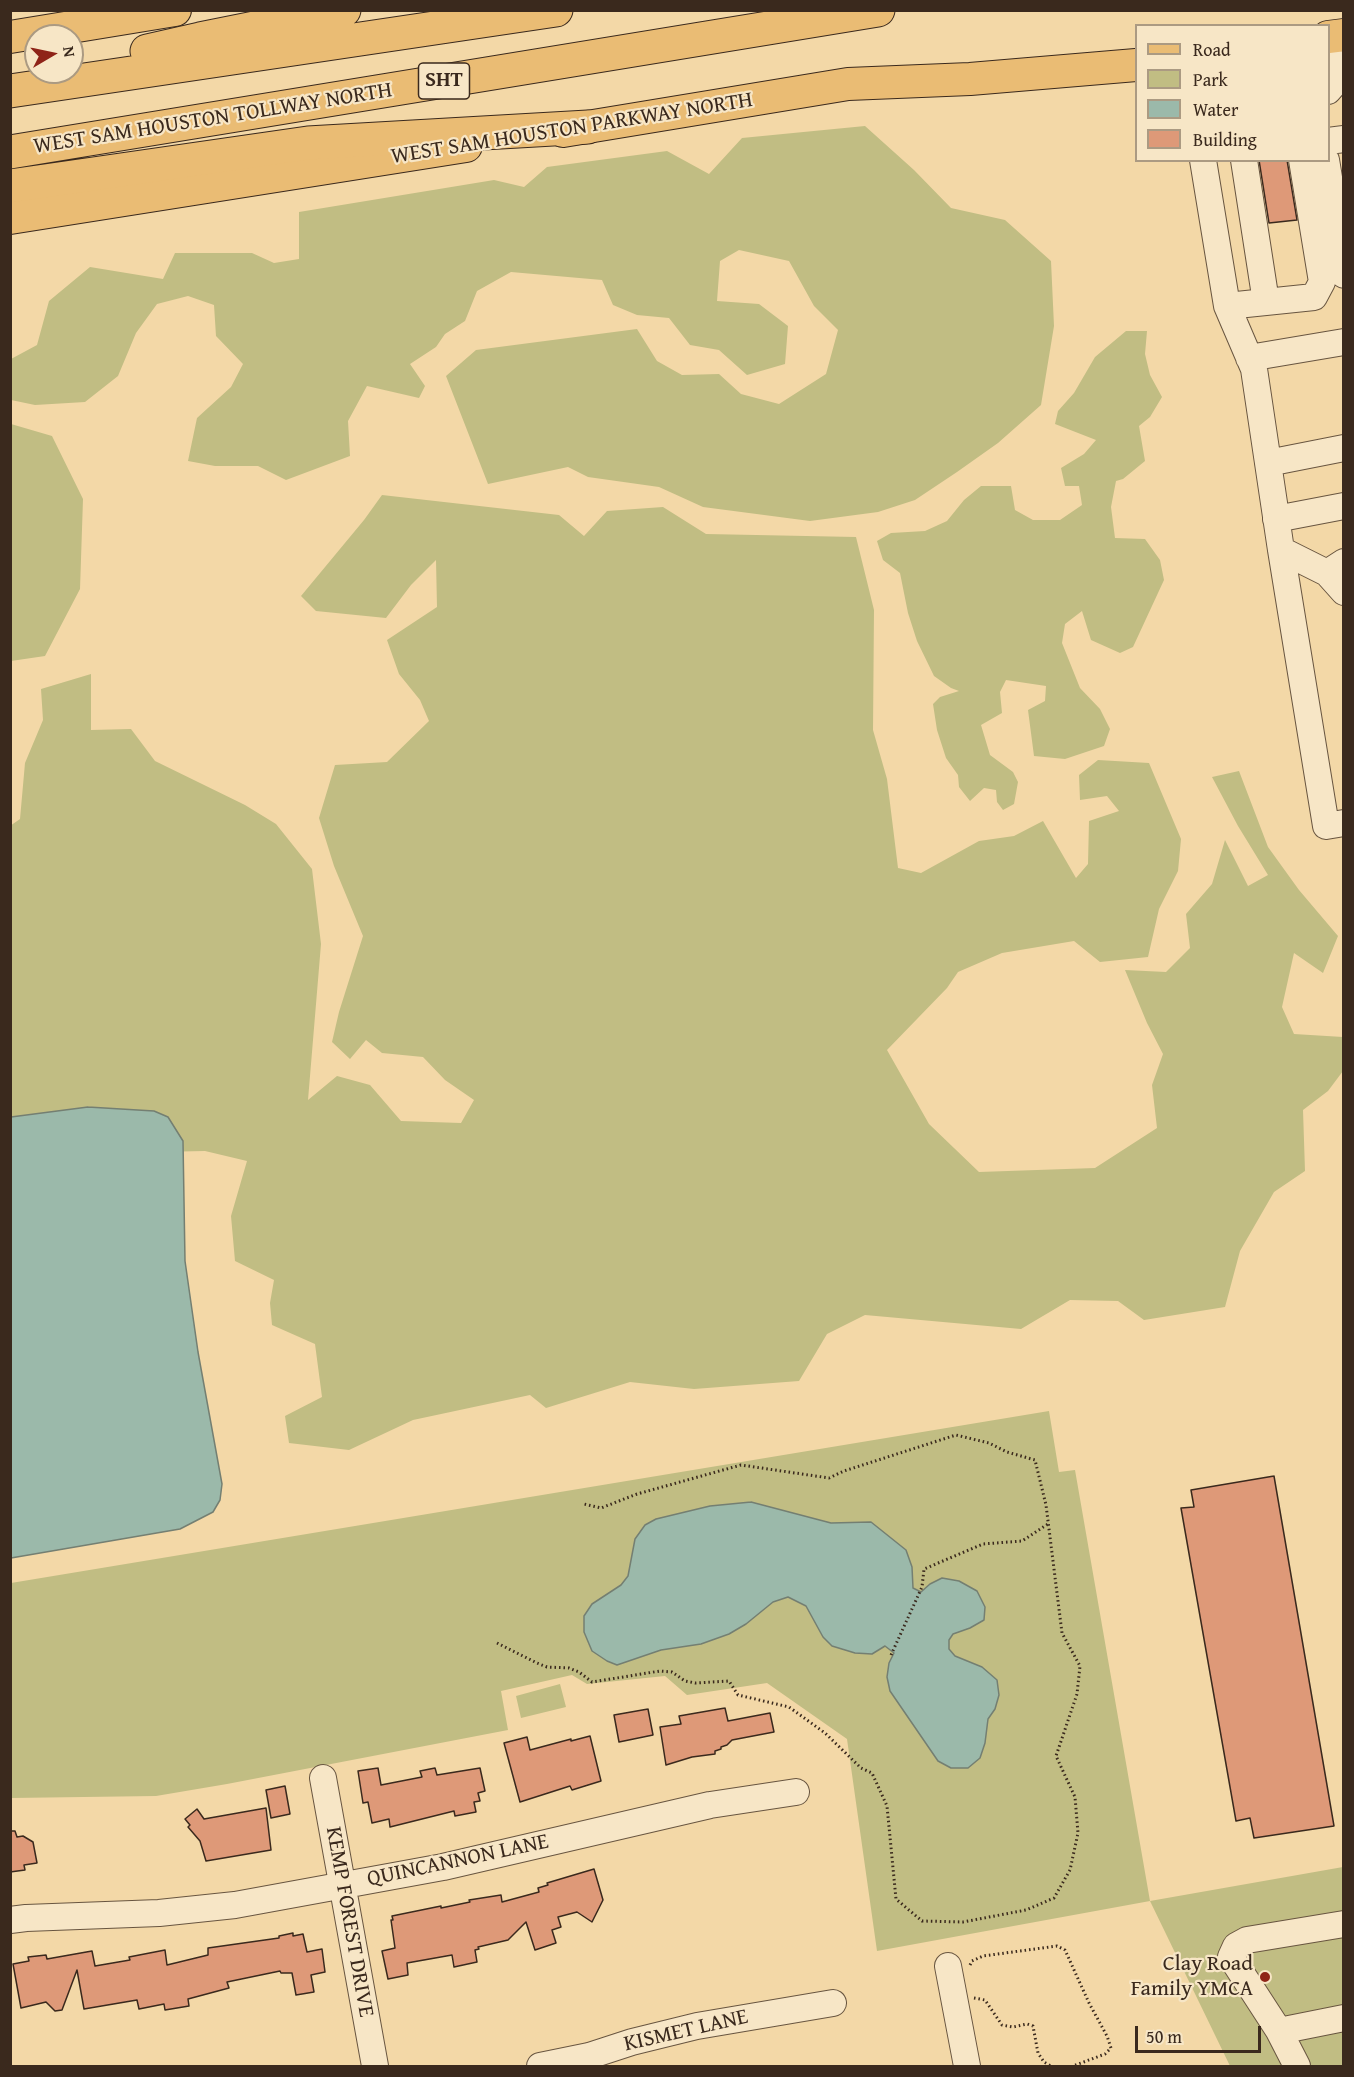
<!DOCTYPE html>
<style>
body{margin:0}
#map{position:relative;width:1354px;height:2077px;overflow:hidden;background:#f3d8a7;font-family:"Gentium Book Plus",serif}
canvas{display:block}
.frame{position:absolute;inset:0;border:12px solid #3a291d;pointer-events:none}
.legend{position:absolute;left:1135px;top:24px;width:195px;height:138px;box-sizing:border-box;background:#f7e6c6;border:2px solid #ab9a82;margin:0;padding:8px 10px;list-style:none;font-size:18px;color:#3a291d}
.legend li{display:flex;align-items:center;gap:12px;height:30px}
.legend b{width:30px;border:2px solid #ab9a82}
.north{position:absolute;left:24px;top:24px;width:60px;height:60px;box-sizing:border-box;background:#f7e6c6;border:2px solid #ab9a82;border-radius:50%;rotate:81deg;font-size:16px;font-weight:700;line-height:24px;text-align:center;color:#3a291d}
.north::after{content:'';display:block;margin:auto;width:21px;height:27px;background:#8f2418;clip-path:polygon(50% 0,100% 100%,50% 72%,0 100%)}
.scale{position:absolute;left:1135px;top:2026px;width:126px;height:27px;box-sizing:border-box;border:3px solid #3a291d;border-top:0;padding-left:8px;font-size:18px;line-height:21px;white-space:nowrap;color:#3a291d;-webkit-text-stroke:4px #f7e6c6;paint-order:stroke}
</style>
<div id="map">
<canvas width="1354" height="2077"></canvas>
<div class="frame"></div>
<ul class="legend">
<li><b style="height:8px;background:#eabc74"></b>Road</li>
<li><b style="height:16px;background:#c1bd83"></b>Park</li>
<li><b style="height:16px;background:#9bb9aa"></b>Water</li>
<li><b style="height:16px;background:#de9978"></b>Building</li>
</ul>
<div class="north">N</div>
<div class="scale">50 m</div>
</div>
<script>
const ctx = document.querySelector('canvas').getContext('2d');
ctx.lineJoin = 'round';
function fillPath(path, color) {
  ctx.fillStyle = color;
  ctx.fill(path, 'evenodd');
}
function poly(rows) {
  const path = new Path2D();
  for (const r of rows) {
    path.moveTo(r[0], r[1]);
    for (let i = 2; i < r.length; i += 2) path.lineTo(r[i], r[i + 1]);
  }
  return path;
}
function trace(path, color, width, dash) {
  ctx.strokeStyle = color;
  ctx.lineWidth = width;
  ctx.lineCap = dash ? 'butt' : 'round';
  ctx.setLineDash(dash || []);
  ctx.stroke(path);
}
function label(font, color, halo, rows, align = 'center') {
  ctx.font = font + ' "Gentium Book Plus",serif';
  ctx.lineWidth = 4.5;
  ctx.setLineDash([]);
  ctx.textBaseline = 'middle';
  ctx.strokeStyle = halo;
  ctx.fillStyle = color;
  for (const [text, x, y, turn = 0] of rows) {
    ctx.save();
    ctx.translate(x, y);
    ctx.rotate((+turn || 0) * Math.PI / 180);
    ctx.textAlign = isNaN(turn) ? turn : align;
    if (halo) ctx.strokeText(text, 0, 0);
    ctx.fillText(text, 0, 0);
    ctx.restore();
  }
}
const green = poly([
 [865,126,914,170,951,208,1005,220,1051,261,1054,326,1041,405,998,443,957,472,915,500,878,512,810,521,703,507,659,487,588,477,568,467,488,484,446,376,476,350,637,329,657,361,682,375,719,374,741,394,779,404,826,374,838,330,814,306,789,261,739,250,720,261,717,301,759,304,788,326,785,364,747,375,719,350,690,345,669,318,637,315,613,305,602,280,511,272,477,291,465,321,445,334,436,347,410,364,425,386,419,398,367,386,348,421,350,456,286,480,258,466,215,466,188,461,197,418,231,387,243,364,216,336,214,305,188,296,157,304,136,333,118,376,85,402,35,405,11,400,11,359,37,345,49,301,90,267,163,279,175,253,252,253,274,263,299,259,299,212,494,180,524,187,547,167,667,151,709,174,742,138],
 [1126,331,1147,331,1145,354,1150,375,1162,397,1150,417,1139,426,1145,461,1123,479,1116,481,1111,507,1115,538,1145,539,1160,560,1164,580,1133,647,1120,653,1091,640,1082,611,1065,624,1062,643,1080,688,1100,709,1110,729,1104,746,1065,759,1034,756,1028,710,1045,701,1046,686,1006,680,1000,692,1002,713,981,725,990,755,1013,772,1018,782,1014,804,1003,810,997,802,996,790,984,788,970,801,959,787,958,775,946,758,937,730,933,704,940,697,959,691,951,688,934,676,917,641,908,613,900,573,883,560,877,541,891,533,925,531,947,521,964,500,981,486,1011,486,1015,510,1033,520,1060,520,1082,505,1079,486,1065,486,1061,468,1084,454,1096,440,1055,424,1058,411,1074,393,1095,357],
 [11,424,52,436,83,499,80,589,45,656,11,661],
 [382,495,559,515,584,536,607,511,663,507,706,534,856,537,874,610,873,730,887,779,898,868,921,873,979,841,1014,836,1043,821,1076,878,1088,864,1089,821,1119,811,1107,796,1080,800,1079,775,1098,760,1149,763,1181,839,1178,871,1159,909,1148,957,1100,962,1074,941,1002,953,958,972,947,988,887,1050,929,1124,979,1172,1095,1168,1157,1128,1152,1085,1163,1054,1147,1023,1125,970,1166,972,1190,948,1186,914,1212,884,1225,840,1248,886,1268,875,1238,826,1212,777,1239,771,1268,847,1299,890,1338,936,1323,973,1294,953,1282,1007,1294,1034,1343,1037,1343,1071,1328,1091,1303,1110,1305,1171,1274,1192,1240,1251,1225,1307,1144,1320,1118,1301,1070,1300,1021,1329,865,1315,827,1334,799,1381,694,1389,630,1382,546,1408,530,1395,413,1420,349,1450,289,1443,285,1416,322,1397,315,1344,272,1325,270,1303,274,1280,235,1261,231,1216,247,1161,205,1151,108,1153,11,1297,10,826,20,819,25,763,43,720,41,689,91,674,91,730,131,729,155,761,245,805,276,824,312,869,321,944,308,1100,337,1076,370,1085,401,1121,461,1123,474,1100,445,1080,423,1057,382,1053,366,1040,350,1059,332,1042,339,1012,363,936,334,866,319,818,335,765,387,762,429,721,420,700,399,674,387,640,437,607,436,560,411,585,386,618,316,611,301,596,364,520],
 [1049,1411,1059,1472,1075,1470,1150,1901,1343,1867,1343,2066,1230,2066,1150,1901,877,1951,847,1739,767,1683,687,1695,665,1676,587,1684,572,1675,501,1691,508,1730,227,1784,156,1796,11,1798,11,1583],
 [560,1684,566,1707,521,1718,516,1696]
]);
const water = poly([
 [88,1107,154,1111,168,1117,183,1141,185,1261,198,1352,222,1484,220,1500,213,1512,180,1529,11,1558,11,1117,88,1107],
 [751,1502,831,1523,871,1522,906,1550,912,1567,913,1588,921,1592,930,1584,942,1578,959,1581,977,1591,985,1607,984,1620,970,1628,953,1634,949,1640,949,1649,955,1656,982,1667,997,1680,999,1695,995,1709,988,1719,985,1743,980,1758,968,1768,951,1768,938,1761,890,1691,887,1677,889,1663,894,1653,885,1646,872,1654,855,1653,832,1646,823,1637,806,1606,788,1597,773,1602,746,1624,729,1634,701,1644,661,1650,617,1665,607,1661,592,1651,584,1632,584,1616,592,1604,621,1585,628,1576,635,1539,645,1525,656,1519,710,1506,751,1502]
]);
const building = poly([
 [1259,160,1287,160,1297,220,1269,223,1259,160],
 [1274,1476,1334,1826,1254,1838,1250,1818,1236,1821,1181,1508,1194,1507,1191,1490,1274,1476],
 [725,1708,728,1721,770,1713,774,1732,732,1740,727,1745,721,1747,721,1749,715,1751,715,1754,692,1757,666,1765,660,1727,681,1724,679,1716,725,1708],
 [648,1709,653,1735,619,1742,614,1715,648,1709],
 [590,1736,601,1781,572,1790,570,1786,520,1802,504,1743,527,1737,530,1750,571,1739,571,1741,590,1736],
 [378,1768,381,1785,422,1777,420,1771,435,1768,437,1775,480,1768,485,1791,478,1793,480,1801,474,1802,476,1812,455,1816,454,1811,390,1827,389,1819,372,1823,368,1802,363,1803,358,1771,378,1768],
 [285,1786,290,1814,271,1818,266,1790,285,1786],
 [266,1808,271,1850,206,1861,200,1841,188,1827,190,1825,185,1819,197,1809,204,1819,266,1808],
 [10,1831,15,1831,17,1837,23,1836,33,1842,37,1863,24,1865,25,1870,10,1872,10,1831],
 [594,1869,603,1900,592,1922,577,1912,558,1917,561,1927,552,1930,556,1943,535,1950,526,1922,508,1940,478,1947,479,1949,475,1950,477,1962,454,1967,452,1955,407,1963,408,1975,388,1979,382,1951,395,1948,391,1920,393,1920,392,1916,441,1906,441,1908,470,1902,469,1900,501,1895,502,1902,539,1892,538,1888,548,1885,547,1883,594,1869],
 [293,1933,293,1936,303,1934,307,1952,322,1949,325,1972,311,1975,314,1992,296,1995,292,1973,281,1973,280,1971,227,1982,229,1988,188,1999,189,2006,165,2010,164,2004,139,2009,137,2000,84,2009,77,1970,62,2010,55,2011,46,2002,21,2008,13,1964,29,1961,28,1957,46,1955,47,1959,92,1951,95,1966,130,1960,129,1957,165,1950,167,1965,208,1955,208,1948,279,1938,279,1936,293,1933]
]);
const path = poly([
 [497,1643,537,1663,547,1667,569,1668,579,1672,592,1682,660,1671,672,1672,685,1681,695,1683,729,1681,738,1695,789,1707,825,1733,861,1768,872,1773,887,1806,896,1899,922,1921,963,1922,1026,1910,1054,1898,1070,1870,1078,1833,1075,1797,1056,1756,1077,1694,1080,1666,1062,1633,1046,1505,1035,1460,1007,1452,989,1443,956,1435,844,1471,829,1478,741,1465,637,1494,601,1508,584,1504],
 [891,1655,922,1587,924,1569,983,1544,1022,1541,1048,1524],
 [970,1965,972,1961,983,1956,1057,1946,1065,1950,1089,2003,1107,2036,1111,2048,1105,2054,1073,2066],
 [974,1998,985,2000,1002,2025,1013,2027,1027,2024,1033,2026,1038,2053,1044,2062,1051,2066]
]);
const minor = poly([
 [1328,48,1335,83,1328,91],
 [1328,141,1344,139],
 [1203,160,1227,306,1254,369,1281,550,1327,573,1344,562],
 [1244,160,1266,302],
 [1326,160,1339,237,1344,236],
 [1339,237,1344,275],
 [1227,306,1314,297,1322,282,1302,160],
 [1249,358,1344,342],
 [1268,463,1344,448],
 [1276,519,1344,506],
 [1281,550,1326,826,1344,823],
 [1327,573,1344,592],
 [323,1778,375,2066],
 [10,1920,26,1918,159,1913,235,1905,443,1867,710,1805,796,1792],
 [948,1966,967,2066],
 [1279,2031,1344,2018],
 [540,2066,589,2056,632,2042,697,2026,833,2003],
 [1297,2066,1279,2031,1231,1957,1236,1946,1247,1940,1344,1924]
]);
const major = poly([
 [10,37,175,10],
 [1328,37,1344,35],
 [563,131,848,84,970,79,1136,65],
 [10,218,466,146]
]);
const highway = poly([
 [147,51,200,39,344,10],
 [10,91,556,10],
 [10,152,878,10],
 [10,186,308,143,588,127]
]);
const markers = [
 [1265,1977,6,"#8f2418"]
];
const shields = [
 [444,81,51]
];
const shieldNames = [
 ["SHT",444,81]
];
const streetNames = [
 ["WEST SAM HOUSTON TOLLWAY NORTH",213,119,-9],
 ["WEST SAM HOUSTON PARKWAY NORTH",572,129,-9],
 ["QUINCANNON LANE",458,1861,-12],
 ["KEMP FOREST DRIVE",349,1922,80],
 ["KISMET LANE",686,2031,-13]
];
const poiNames = [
 ["Clay Road",1253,1964],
 ["Family YMCA",1253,1989]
];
fillPath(green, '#c1bd83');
fillPath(water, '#9bb9aa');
trace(water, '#747f72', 1.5);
fillPath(building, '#de9978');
trace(building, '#3a291d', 1.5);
trace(minor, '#685540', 28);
trace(major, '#3a291d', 34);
trace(highway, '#3a291d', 35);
trace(path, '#3a291d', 3, [1.5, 3]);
trace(minor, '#f7e6c6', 26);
trace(major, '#eabc74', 32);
trace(highway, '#eabc74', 33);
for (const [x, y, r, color] of markers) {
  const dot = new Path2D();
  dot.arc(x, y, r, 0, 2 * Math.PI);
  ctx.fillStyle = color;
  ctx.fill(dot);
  trace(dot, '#f7e6c6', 2);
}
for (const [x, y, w] of shields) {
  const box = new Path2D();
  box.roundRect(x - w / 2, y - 18, w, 36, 4.5);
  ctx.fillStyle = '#f7e6c6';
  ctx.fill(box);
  trace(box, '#3a291d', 1.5);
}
label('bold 21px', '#3a291d', null, shieldNames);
label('22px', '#3a291d', '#f7e6c6', streetNames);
label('22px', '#3a291d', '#f7e6c6', poiNames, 'right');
</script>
